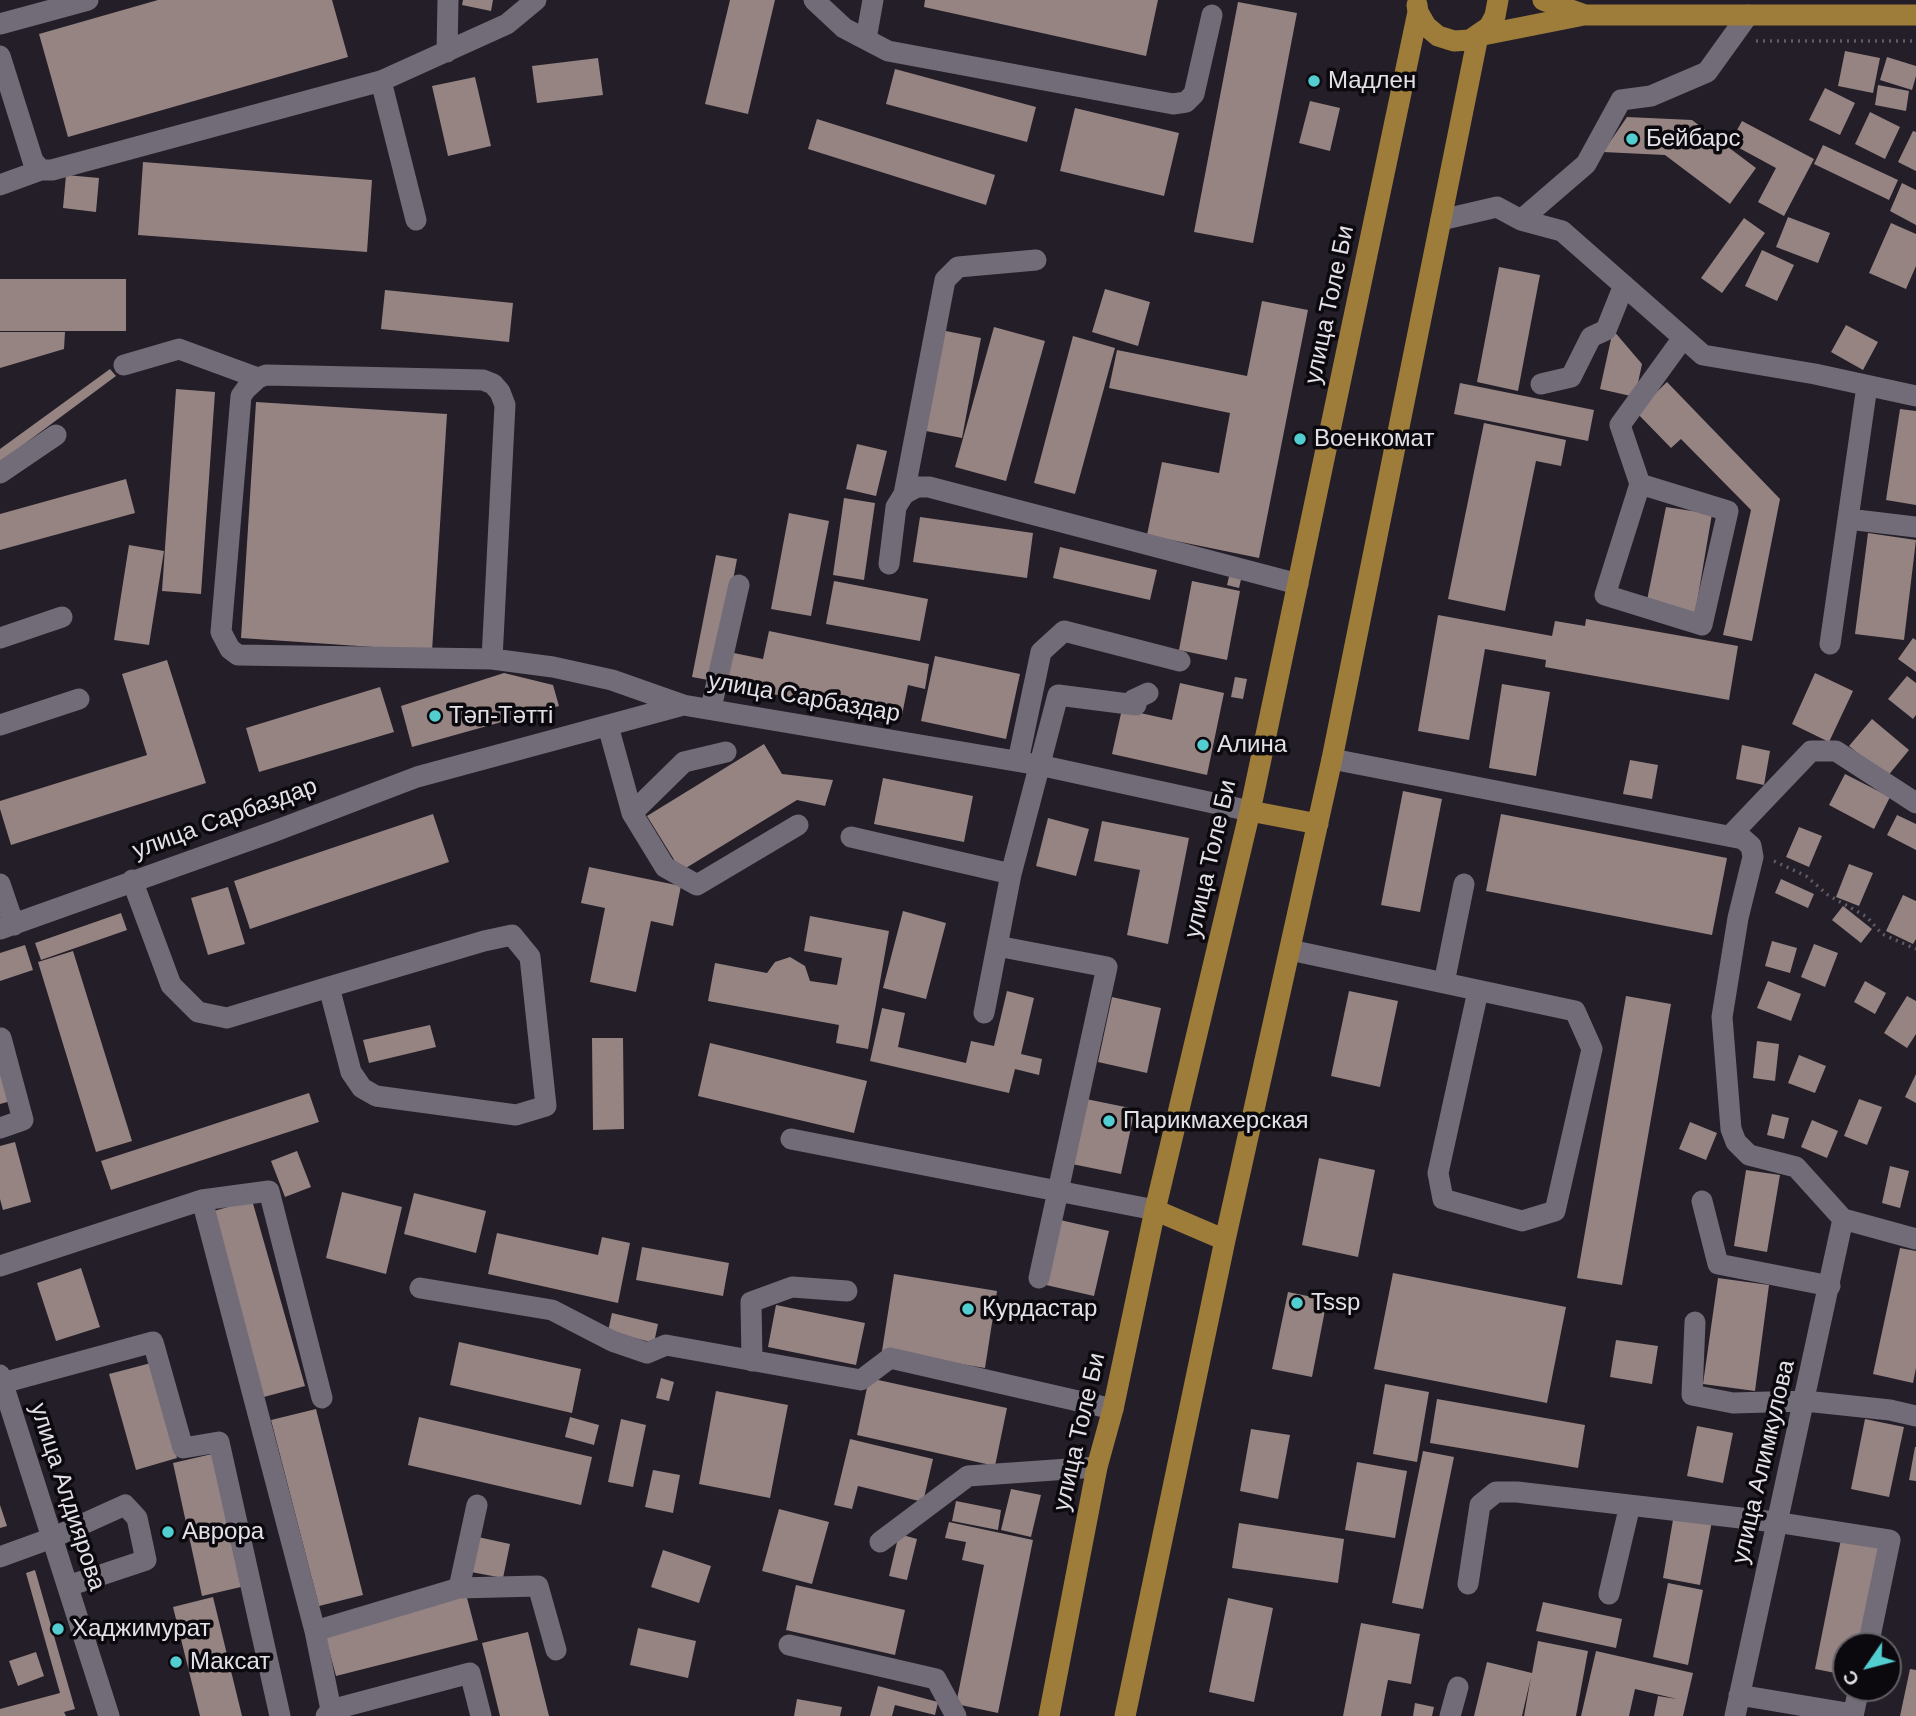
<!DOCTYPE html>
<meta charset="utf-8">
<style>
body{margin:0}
#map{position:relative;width:1916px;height:1716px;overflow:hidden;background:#241e29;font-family:Helvetica,sans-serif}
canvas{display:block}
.north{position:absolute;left:1832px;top:1632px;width:70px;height:70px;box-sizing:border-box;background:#0c090e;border:2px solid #625f65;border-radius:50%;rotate:235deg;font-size:19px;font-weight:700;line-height:28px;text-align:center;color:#e3e0e7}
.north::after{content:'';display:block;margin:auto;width:24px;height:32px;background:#52cdd0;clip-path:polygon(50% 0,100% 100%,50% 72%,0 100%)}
</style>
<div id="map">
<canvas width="1916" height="1716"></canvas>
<div class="north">С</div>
</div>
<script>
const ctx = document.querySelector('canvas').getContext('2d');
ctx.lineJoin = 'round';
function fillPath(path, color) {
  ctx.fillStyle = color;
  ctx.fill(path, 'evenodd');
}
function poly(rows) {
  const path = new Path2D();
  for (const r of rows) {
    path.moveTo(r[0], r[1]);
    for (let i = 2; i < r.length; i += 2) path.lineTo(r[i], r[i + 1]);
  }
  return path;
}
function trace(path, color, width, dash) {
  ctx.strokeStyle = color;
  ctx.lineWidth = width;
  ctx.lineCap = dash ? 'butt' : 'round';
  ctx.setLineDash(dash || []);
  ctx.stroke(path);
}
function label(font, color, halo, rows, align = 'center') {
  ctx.font = font + ' Helvetica,sans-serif';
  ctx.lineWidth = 7;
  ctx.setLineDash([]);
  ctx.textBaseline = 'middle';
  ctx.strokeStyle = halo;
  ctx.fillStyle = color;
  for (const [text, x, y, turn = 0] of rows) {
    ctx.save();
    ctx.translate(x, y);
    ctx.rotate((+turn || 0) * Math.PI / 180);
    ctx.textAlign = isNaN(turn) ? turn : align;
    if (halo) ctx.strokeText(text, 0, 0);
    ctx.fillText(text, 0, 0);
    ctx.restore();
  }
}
const building = poly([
 [158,0,332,0,348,57,68,137,39,34],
 [463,0,493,0,491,11,462,5],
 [730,0,775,0,748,114,705,104],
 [925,0,1158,0,1146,56,924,7],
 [1238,2,1297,13,1253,243,1194,232],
 [1845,51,1880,58,1873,93,1838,86],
 [1887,57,1916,66,1916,76,1912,90,1880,80],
 [598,58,603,95,537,103,532,66],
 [895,69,1036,107,1027,142,886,104],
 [475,77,491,146,448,156,432,86],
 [1878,85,1909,91,1906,111,1875,105],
 [1825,88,1855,103,1840,135,1809,120],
 [1310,101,1340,108,1330,151,1299,143],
 [1075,108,1179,133,1164,196,1060,171],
 [1870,112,1900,127,1885,159,1855,144],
 [1627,117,1692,120,1756,168,1730,204,1665,155,1603,152],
 [817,119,995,175,986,205,808,149],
 [1742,121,1814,159,1784,216,1758,202,1776,168,1730,143],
 [1913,131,1916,132,1916,171,1898,162],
 [1823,145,1898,180,1889,200,1814,164],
 [143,162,372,180,367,252,138,235],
 [66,175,99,178,96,212,63,208],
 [1902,183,1916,190,1916,225,1890,211],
 [1788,217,1830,233,1818,263,1776,247],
 [1744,218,1765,233,1722,293,1701,278],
 [1891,223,1916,234,1916,266,1906,289,1869,273],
 [1762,250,1794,265,1777,301,1745,286],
 [1499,267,1540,275,1518,391,1477,382],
 [0,279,126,279,126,331,0,331],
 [1105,289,1150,302,1138,346,1092,332],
 [385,290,513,303,509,342,381,329],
 [1262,301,1308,310,1259,558,1147,535,1162,462,1219,473,1230,413,1109,388,1117,350,1247,376],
 [1846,325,1878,342,1863,370,1831,352],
 [994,327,1045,341,1006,481,955,467],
 [941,330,981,338,962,438,921,430],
 [1613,330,1642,364,1635,397,1600,389],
 [0,332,65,332,64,349,0,368],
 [1073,336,1115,348,1075,494,1034,483],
 [110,369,116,376,0,462,0,449],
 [1667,382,1780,499,1752,641,1723,635,1751,510,1681,439,1671,448,1636,412],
 [1460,383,1594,410,1588,441,1454,414],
 [176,389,215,392,201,594,162,591],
 [256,402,447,414,432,651,241,638],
 [1900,409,1916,411,1916,505,1886,500],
 [1484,423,1566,440,1561,466,1536,461,1505,611,1448,599],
 [857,444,887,451,876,496,846,489],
 [126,479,135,513,0,550,0,514],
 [844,498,875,503,864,580,833,575],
 [1666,507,1712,514,1695,614,1646,605],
 [789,513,829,521,811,616,771,609],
 [920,517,1033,533,1027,578,913,562],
 [1868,533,1916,540,1904,640,1855,634],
 [129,545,164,551,149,645,114,640],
 [1060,547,1157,570,1150,600,1053,578],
 [716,555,737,559,714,681,692,677],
 [1231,568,1243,571,1239,588,1227,585],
 [834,581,928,599,920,641,826,624],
 [1192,581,1240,591,1227,660,1179,650],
 [1438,615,1552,636,1555,621,1585,626,1586,619,1738,646,1729,700,1545,667,1546,660,1485,649,1469,740,1418,731],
 [769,631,929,664,925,689,908,685,901,720,723,684,729,652,763,659],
 [1913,638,1916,640,1916,672,1898,659],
 [935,656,1020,674,1006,739,921,721],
 [167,660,206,783,11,845,0,809,0,801,147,755,122,674],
 [504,673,553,685,559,706,412,747,401,706],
 [1815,673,1853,691,1829,742,1792,724],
 [1907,676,1916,683,1916,715,1913,719,1888,699],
 [1235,677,1247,679,1243,699,1231,697],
 [1180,683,1224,693,1207,775,1112,754,1122,709,1172,720],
 [1502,684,1550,692,1536,776,1489,768],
 [380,687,394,732,259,772,246,728],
 [1872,719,1909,750,1887,777,1849,746],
 [764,744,782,774,833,780,825,806,797,800,681,871,647,816],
 [1742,745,1770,751,1764,785,1736,779],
 [1630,760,1658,765,1652,799,1623,794],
 [1845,774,1890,797,1874,829,1829,805],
 [883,778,973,796,964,842,874,824],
 [1403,791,1442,799,1420,912,1381,905],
 [433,814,449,862,250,929,234,881],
 [1501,814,1727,858,1712,935,1486,891],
 [1897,815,1916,824,1916,850,1887,835],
 [1048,818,1089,829,1076,876,1036,866],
 [1102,821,1189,838,1168,944,1127,935,1140,870,1094,861],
 [1799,827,1822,836,1809,867,1786,857],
 [1849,864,1873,873,1859,906,1836,897],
 [589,867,681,886,673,926,651,921,636,992,590,982,605,908,581,903],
 [1781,879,1814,894,1808,908,1775,893],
 [228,887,245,944,208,955,191,898],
 [1903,895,1916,901,1916,939,1913,944,1886,931],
 [1843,906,1872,929,1861,943,1832,920],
 [903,911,946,923,926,999,883,988],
 [121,913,127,930,41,960,35,943],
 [810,916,889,931,868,1049,836,1043,839,1025,708,1001,715,963,767,973,775,962,790,957,805,966,810,981,837,985,842,958,804,951],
 [1772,941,1797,948,1790,973,1765,966],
 [1814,944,1838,953,1825,987,1801,977],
 [25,945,33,970,0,981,0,953],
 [73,951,132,1141,96,1152,38,962],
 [1768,981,1801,994,1791,1021,1757,1008],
 [1865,981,1886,993,1875,1014,1854,1002],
 [1007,991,1034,998,1021,1054,1042,1059,1039,1075,1015,1069,1009,1093,870,1061,882,1008,905,1013,898,1047,966,1063,971,1041,994,1046],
 [1349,991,1398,1001,1380,1087,1331,1076],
 [1626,996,1671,1004,1622,1285,1577,1278],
 [1907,996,1916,1001,1916,1034,1907,1048,1884,1033],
 [1112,997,1161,1008,1147,1073,1098,1062],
 [430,1025,436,1047,369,1063,363,1040],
 [592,1038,623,1038,624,1129,593,1130],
 [1757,1041,1779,1044,1775,1081,1753,1078],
 [710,1043,867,1081,854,1133,698,1096],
 [1799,1055,1826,1066,1815,1093,1788,1083],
 [0,1067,11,1101,0,1104],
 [1916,1074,1916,1103,1905,1097],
 [309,1093,319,1122,111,1190,101,1161],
 [1086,1099,1135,1109,1121,1174,1072,1164],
 [1859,1099,1882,1107,1867,1145,1844,1136],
 [1772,1114,1789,1118,1784,1139,1767,1135],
 [1812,1120,1838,1131,1827,1158,1801,1147],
 [1690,1122,1717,1133,1706,1160,1679,1149],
 [15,1142,31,1202,3,1210,0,1199,0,1146],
 [297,1151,311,1187,285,1197,271,1161],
 [1319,1158,1375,1170,1358,1257,1302,1245],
 [1890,1166,1909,1171,1900,1208,1882,1203],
 [1746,1170,1780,1175,1767,1252,1734,1246],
 [342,1192,402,1207,386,1274,326,1258],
 [414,1193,486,1211,476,1253,404,1234],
 [252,1200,305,1386,260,1398,207,1213],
 [1060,1220,1109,1231,1094,1296,1046,1285],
 [497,1233,598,1255,602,1237,630,1243,618,1303,488,1274],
 [642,1247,729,1263,723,1296,636,1280],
 [1900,1248,1916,1251,1916,1368,1913,1383,1873,1374],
 [81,1268,100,1327,56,1341,37,1283],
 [1393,1273,1566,1307,1547,1403,1374,1369],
 [894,1274,997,1291,985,1368,882,1351],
 [1718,1278,1769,1285,1755,1391,1703,1384],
 [1288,1292,1327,1300,1312,1377,1272,1369],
 [776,1305,865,1323,856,1365,768,1347],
 [612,1313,658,1324,654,1343,608,1331],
 [1616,1340,1658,1346,1652,1384,1610,1377],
 [459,1342,581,1369,572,1413,450,1385],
 [151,1363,177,1458,136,1470,109,1374],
 [661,1378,674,1382,669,1401,656,1398],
 [869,1378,1007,1408,995,1466,857,1435],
 [1385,1384,1429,1392,1417,1462,1373,1454],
 [716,1391,788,1405,770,1498,699,1484],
 [1437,1399,1585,1425,1578,1468,1430,1443],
 [316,1409,363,1595,319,1606,271,1420],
 [419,1417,592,1457,581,1505,408,1465],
 [570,1417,599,1425,594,1445,565,1437],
 [621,1419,646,1425,633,1487,608,1482],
 [1865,1419,1904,1427,1889,1497,1851,1489],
 [1697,1426,1733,1433,1723,1483,1687,1476],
 [1251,1429,1290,1435,1278,1499,1240,1491],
 [850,1439,933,1459,923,1502,858,1486,852,1509,834,1505],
 [1915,1447,1916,1447,1916,1481,1909,1480],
 [1423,1451,1454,1457,1423,1609,1392,1603],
 [212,1454,241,1587,202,1596,173,1463],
 [1357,1462,1407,1471,1395,1538,1345,1530],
 [653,1470,680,1475,673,1513,645,1507],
 [1011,1489,1041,1495,1031,1537,1001,1530],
 [956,1501,1001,1510,998,1530,952,1521],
 [0,1505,7,1526,0,1528],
 [779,1509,829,1522,812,1584,762,1571],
 [1674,1514,1712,1521,1700,1585,1663,1578],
 [949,1522,1033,1540,998,1713,956,1704,984,1565,962,1560,966,1542,945,1538],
 [1239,1523,1344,1539,1338,1583,1232,1568],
 [899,1534,917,1539,907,1580,889,1576],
 [1842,1534,1885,1543,1864,1646,1846,1646,1846,1675,1815,1669],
 [478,1537,510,1544,503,1578,471,1572],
 [663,1550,711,1566,699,1603,651,1587],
 [35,1570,75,1709,64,1712,66,1716,0,1716,0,1709,60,1693,26,1573],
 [1668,1583,1703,1590,1688,1665,1653,1657],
 [796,1585,905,1610,895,1655,786,1630],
 [466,1594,478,1640,336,1676,324,1631],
 [213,1597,242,1716,200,1716,173,1607],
 [1228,1598,1273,1608,1254,1702,1209,1692],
 [1543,1602,1622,1619,1616,1648,1536,1631],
 [1361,1623,1420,1634,1411,1684,1388,1680,1381,1716,1343,1716],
 [638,1628,696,1641,688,1678,630,1665],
 [528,1632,549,1716,500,1716,482,1643],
 [1538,1641,1588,1651,1576,1716,1524,1716,1531,1677,1522,1716,1474,1716,1487,1662,1532,1673],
 [1596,1651,1693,1673,1683,1716,1654,1716,1658,1696,1677,1699,1635,1689,1629,1716,1581,1716],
 [36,1652,44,1676,18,1686,9,1661],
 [1910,1669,1916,1670,1916,1716,1900,1716],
 [878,1686,938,1702,935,1715,895,1705,892,1716,870,1716],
 [797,1699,842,1707,840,1716,794,1716],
 [1415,1703,1434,1707,1432,1716,1413,1716]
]);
const path = poly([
 [1756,41,1916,41],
 [1774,861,1806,876,1828,895,1867,917,1882,934,1916,949]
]);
const minor = poly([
 [814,0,844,28,888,51,1173,104,1186,102,1194,94,1212,15],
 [0,24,88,0],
 [866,39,873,0],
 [447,52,448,0],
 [0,56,33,161,41,170,52,170,381,81,507,24,536,0],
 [381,81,416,220],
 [0,185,41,170],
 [1441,220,1497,207,1521,220,1586,164,1621,100,1651,96,1707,72,1748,15],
 [1521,220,1562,231,1703,355,1815,374,1916,396],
 [124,365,179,349,258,378],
 [1541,384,1571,377,1591,337,1606,330,1624,285],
 [0,473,56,435],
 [1640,484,1728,511,1702,625,1605,595,1640,484,1620,425,1683,338],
 [904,494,945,280,958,267,1036,260],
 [1848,519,1916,527],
 [889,564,896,507,904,494,917,487,929,487,1298,584],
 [0,638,62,617],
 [1830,644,1867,386],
 [492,659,505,405,500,392,493,384,483,380,266,375,258,378,246,389,241,396,221,632,230,649,238,655,492,659,553,667,612,680,683,705],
 [711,708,739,585],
 [0,725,79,699],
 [608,726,632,813,665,867,697,885,798,825],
 [1332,759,1743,839,1751,846,1753,857,1738,918,1722,1017,1731,1129,1736,1142,1749,1155,1796,1167,1843,1219,1916,1239],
 [1018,761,1041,652,1064,631,1180,661],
 [632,813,684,762,726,752],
 [1730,836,1811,751,1836,751,1916,803],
 [851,837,1011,874,1058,695,1136,705,1133,700,1148,693],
 [132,880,171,985,198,1012,227,1018,329,987,484,941,512,935,530,957,546,1106,516,1115,376,1096,362,1088,351,1072,329,987],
 [0,884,14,925],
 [0,929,275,831,417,777,683,705,1039,765,1250,811],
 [997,946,1107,967,1039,1278],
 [1290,950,1575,1011,1592,1049,1555,1211,1522,1221,1443,1199,1438,1173,1478,991],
 [1444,983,1464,884],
 [984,1013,1011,874],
 [0,1128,23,1120,1,1038],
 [791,1139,1155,1210],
 [202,1200,269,1191,322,1398],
 [1702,1201,1718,1264,1830,1286],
 [0,1266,202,1200,315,1631,331,1710,326,1716],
 [420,1288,552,1310,612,1341,647,1353,666,1345,861,1380,890,1358,1113,1409],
 [1695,1322,1692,1395,1733,1403,1805,1401,1890,1410,1916,1416],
 [752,1361,751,1302,792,1287,847,1291],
 [0,1375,109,1716],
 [2,1383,153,1342,183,1448,219,1442,280,1716],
 [880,1542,968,1476,1097,1467],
 [0,1557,52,1538,125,1505,137,1518,146,1560,68,1586],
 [1468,1584,1480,1505,1496,1492,1517,1492,1775,1522,1890,1540,1868,1646],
 [459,1588,538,1586,556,1650],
 [1609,1594,1630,1505],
 [315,1631,459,1588,477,1505],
 [789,1645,936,1679,956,1716],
 [1739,1695,1853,1714],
 [331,1710,470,1673,481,1716],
 [1450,1716,1458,1687],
 [1735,1716,1843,1219],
 [1853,1716,1859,1688]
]);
const major = poly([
 [1543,0,1582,14],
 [1417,5,1418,12,1426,26,1438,36,1454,41,1470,40,1489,27,1495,16,1498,0],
 [1250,811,1318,824],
 [1155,1210,1225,1240],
 [1049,1716,1097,1467,1113,1409,1155,1210,1250,811,1418,12],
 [1125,1716,1225,1240,1332,759,1478,36,1584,15,1916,15]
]);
const markers = [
 [1314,81,7,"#52cdd0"],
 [1632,139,7,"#52cdd0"],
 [1300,439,7,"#52cdd0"],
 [435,716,7,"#52cdd0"],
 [1203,745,7,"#52cdd0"],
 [1109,1121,7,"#52cdd0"],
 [1297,1303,7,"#52cdd0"],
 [968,1309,7,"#52cdd0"],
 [168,1532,7,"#52cdd0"],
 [58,1629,7,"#52cdd0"],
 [176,1662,7,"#52cdd0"]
];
const poiNames = [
 ["Мадлен",1328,81],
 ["Бейбарс",1646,139],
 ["Военкомат",1314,439],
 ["Тәп-Тәтті",449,716],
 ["Алина",1217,745],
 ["Парикмахерская",1123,1121],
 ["Tssp",1311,1303],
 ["Курдастар",982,1309],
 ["Аврора",182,1532],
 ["Хаджимурат",72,1629],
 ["Максат",190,1662]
];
const streetNames = [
 ["улица Толе Би",1330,305,-78],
 ["улица Сарбаздар",804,698,10],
 ["улица Сарбаздар",225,819,-20],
 ["улица Толе Би",1211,859,-77],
 ["улица Толе Би",1080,1432,-77],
 ["улица Алимкулова",1764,1462,-77],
 ["улица Алдиярова",67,1497,72]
];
fillPath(building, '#958481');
trace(path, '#605b65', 3.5, [2, 5]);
trace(minor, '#726c79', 21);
trace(major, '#9e7d3b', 21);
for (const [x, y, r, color] of markers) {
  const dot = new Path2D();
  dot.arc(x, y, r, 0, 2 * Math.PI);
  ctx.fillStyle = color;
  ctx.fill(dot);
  trace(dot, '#0c090e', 2.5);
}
label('24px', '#e3e0e7', '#0c090e', poiNames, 'left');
label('24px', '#e3e0e7', '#0c090e', streetNames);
</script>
